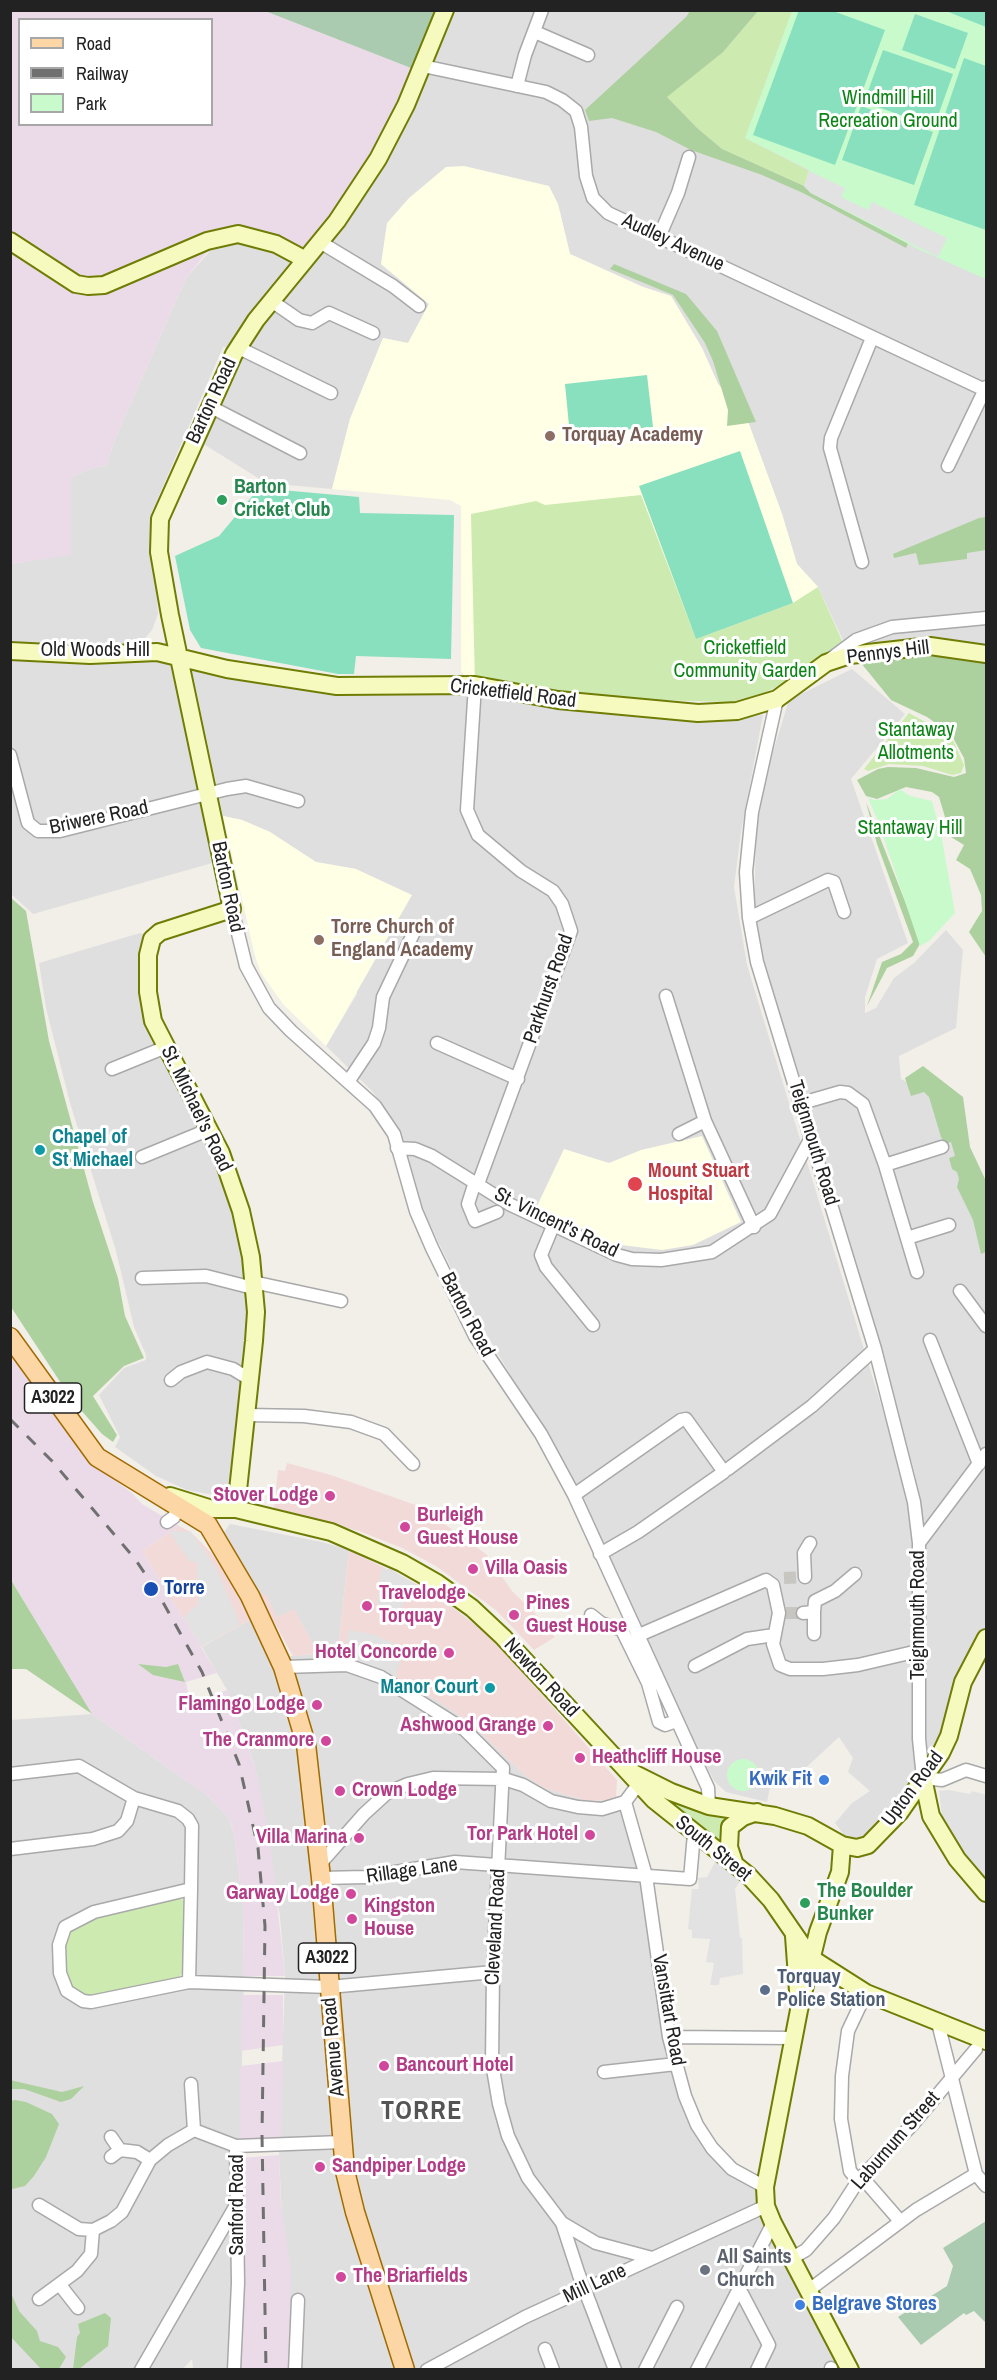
<!DOCTYPE html>
<style>
body{margin:0}
#map{position:relative;width:997px;height:2380px;overflow:hidden;background:#f2efe9;font-family:"Archivo Narrow",sans-serif}
canvas{display:block}
.frame{position:absolute;inset:0;border:12px solid #222;pointer-events:none}
.legend{position:absolute;left:18px;top:18px;width:195px;height:108px;box-sizing:border-box;background:#fff;border:2px solid #a7a7a7;margin:0;padding:8px 10px;list-style:none;font-size:18px;color:#222}
.legend li{display:flex;align-items:center;gap:12px;height:30px}
.legend b{width:30px;border:2px solid #a7a7a7}
</style>
<div id="map">
<canvas width="997" height="2380"></canvas>
<div class="frame"></div>
<ul class="legend">
<li><b style="height:8px;background:#fcd6a4"></b>Road</li>
<li><b style="height:8px;background:#707070"></b>Railway</li>
<li><b style="height:16px;background:#c8facc"></b>Park</li>
</ul>
</div>
<script>
const ctx = document.querySelector('canvas').getContext('2d');
ctx.lineJoin = 'round';
function fillPath(path, color) {
  ctx.fillStyle = color;
  ctx.fill(path, 'evenodd');
}
function poly(rows) {
  const path = new Path2D();
  for (const r of rows) {
    if (r.length === 3) {
      path.moveTo(r[0] + r[2], r[1]);
      path.arc(r[0], r[1], r[2], 0, 2 * Math.PI);
      continue;
    }
    path.moveTo(r[0], r[1]);
    for (let i = 2; i < r.length; i += 2) path.lineTo(r[i], r[i + 1]);
  }
  return path;
}
function trace(path, color, width, dash) {
  ctx.strokeStyle = color;
  ctx.lineWidth = width;
  ctx.lineCap = dash ? 'butt' : 'round';
  ctx.setLineDash(dash || []);
  ctx.stroke(path);
}
function label(font, color, halo, rows, align = 'center') {
  ctx.font = font + ' "Archivo Narrow",sans-serif';
  ctx.lineWidth = 6;
  ctx.setLineDash([]);
  ctx.textBaseline = 'middle';
  ctx.strokeStyle = halo;
  ctx.fillStyle = color;
  for (const [text, x, y, turn = 0] of rows) {
    ctx.save();
    ctx.translate(x, y);
    ctx.rotate((+turn || 0) * Math.PI / 180);
    ctx.textAlign = isNaN(turn) ? turn : align;
    if (halo) ctx.strokeText(text, 0, 0);
    ctx.fillText(text, 0, 0);
    ctx.restore();
  }
}
const residential = poly([
 [445,11,986,11,986,654,850,655,818,587,797,564,782,514,746,416,718,384,702,348,671,296,643,287,570,254,558,204,381,264,429,304,408,343,383,338,350,419,332,489,266,483,205,445,171,491,238,348,223,347,151,514,158,614,152,630,141,643,11,644,11,564,71,554,71,477,95,467,106,466,115,439,186,278,227,232,302,262],
 [10,651,178,655,206,795,60,831,28,823,11,755],
 [852,669,905,714,851,779,908,943,877,959,865,997,865,1013,876,1008,894,978,914,963,946,930,963,950,956,1028,899,1056,901,1079,921,1089,939,1085,986,1229,986,1629,967,1663,949,1727,931,1759,925,1755,923,1530,915,1474,813,1117,768,985,754,909,756,836,764,781,789,700],
 [192,670,348,695,483,695,541,705,690,719,763,715,741,832,734,887,747,965,913,1510,916,1772,911,1787,862,1840,847,1839,835,1823,852,1803,870,1791,848,1772,853,1758,839,1737,799,1774,793,1771,784,1780,772,1778,767,1802,726,1792,714,1781,528,1405,467,1301,420,1204,401,1136,373,1092,326,1046,357,994,356,869,316,862,270,832,242,820,223,816],
 [10,777,16,799,44,836,51,839,119,819,203,800,212,863,33,914,11,894],
 [140,933,145,935,141,987,208,1139,240,1226,248,1293,248,1328,235,1478,229,1492,219,1496,187,1490,156,1476,115,1447,120,1437,99,1395,124,1368,146,1360,146,1355,134,1327,116,1251,70,1103,46,1008,39,963],
 [230,1524,322,1542,349,1550,337,1656,395,1677,436,1700,468,1721,527,1777,545,1788,587,1801,610,1800,616,1796,625,1802,685,2096,712,2148,765,2187,850,2369,289,2369,279,2155,285,1976,280,1917,255,1766,227,1690,202,1647,251,1619,269,1658,314,1654,315,1648,294,1610,277,1618,266,1595,259,1595,224,1538,224,1532],
 [92,1714,208,1796,229,1818,235,1840,243,1908,244,1976,234,2369,193,2369,192,2359,183,2369,11,2370,11,1720],
 [191,1889,189,1982,83,2001,60,1973,58,1955,78,1918]
]);
const commercial = poly([
 [287,1463,331,1475,421,1507,486,1554,512,1591,542,1620,555,1637,534,1650,497,1611,436,1566,402,1548,359,1531,274,1508,278,1470,285,1471],
 [179,1526,191,1532,221,1563,251,1619,201,1647,142,1551],
 [349,1550,434,1593,478,1627,505,1653,617,1780,616,1796,610,1800,587,1801,545,1788,527,1777,468,1721,436,1700,395,1677,337,1656],
 [266,1594,277,1617,294,1609,315,1648,315,1654,293,1656,259,1595]
]);
const industrial = poly([
 [11,11,265,11,411,68,430,50,406,105,304,259,265,235,212,246,186,278,115,439,106,466,95,467,71,477,71,555,11,564],
 [20,20,212,20,212,124,20,124],
 [10,1352,89,1461,132,1493,142,1504,179,1526,142,1551,217,1673,186,1682,190,1703,227,1690,255,1766,271,1848,285,1976,244,1976,243,1908,235,1840,229,1818,208,1796,92,1714,11,1580],
 [242,1995,283,1995,283,2045,241,2051],
 [283,2061,281,2138,240,2139,240,2066],
 [279,2155,281,2205,291,2270,289,2369,240,2370,241,2158]
]);
const education = poly([
 [464,166,549,186,558,204,570,254,643,287,671,296,702,348,718,384,746,416,782,514,797,564,818,587,793,603,475,685,461,672,461,506,450,500,332,489,350,419,383,338,408,343,429,304,381,264,387,223,409,198,446,167],
 [223,816,242,820,270,832,316,862,356,869,412,895,326,1046,283,1004,261,973,255,956],
 [702,1136,741,1222,693,1245,662,1250,613,1244,537,1206,564,1149,609,1163,641,1150]
]);
const grass = poly([
 [758,11,792,11,745,138,809,171,804,186,722,149,697,128,666,96,723,52],
 [641,495,696,639,793,603,818,587,843,643,782,684,764,693,731,702,575,698,475,685,471,514,536,501,545,505],
 [909,713,951,736,964,765,961,773,952,775,923,766,889,764,868,771,864,769],
 [671,1792,757,1812,730,1827,734,1862,654,1800],
 [180,1898,185,1902,184,1972,178,1978,93,1996,75,1991,68,1983,66,1965,66,1938,71,1928,79,1923]
]);
const forest = poly([
 [690,11,758,11,723,52,667,97,697,128,722,149,804,186,811,193,908,243,906,248,803,193,762,175,691,150,656,132,612,118,589,121,585,110,686,17],
 [614,264,686,294,717,331,756,422,727,426,728,410,713,361,705,343,673,295,610,269],
 [986,517,986,550,967,553,967,559,919,565,916,553,894,558,893,554,979,518],
 [930,656,981,661,986,665,986,957,969,932,982,911,981,895,970,869,956,860,964,845,951,837,939,797,932,792,906,787,877,799,866,796,857,780,878,769,888,767,916,768,954,777,966,773,964,758,951,734,927,717,891,700,861,663,882,658],
 [866,802,921,942,913,956,887,968,867,1006,882,962,901,954,913,942,877,844],
 [10,897,26,911,49,1041,93,1202,118,1278,125,1316,144,1358,124,1366,93,1396,117,1435,113,1442,102,1434,72,1400,11,1307],
 [923,1066,963,1097,970,1147,986,1181,986,1252,981,1254,973,1220,957,1187,959,1179,957,1172,952,1169,949,1158,955,1156,951,1142,945,1144,941,1137,929,1097,924,1092,911,1096,905,1078],
 [10,1580,11,1580,92,1714,26,1669,11,1669],
 [138,1664,166,1667,178,1664,185,1682,153,1675],
 [10,2080,62,2092,84,2086,71,2099,61,2102,24,2089,11,2089],
 [15,2100,26,2102,52,2114,59,2124,46,2157,34,2176,25,2186,12,2189,10,2101],
 [10,2291,19,2311,37,2331,40,2341,58,2347,66,2357,59,2369,41,2369,11,2337],
 [105,2313,111,2318,108,2346,79,2369,73,2369,77,2337,80,2333,78,2324]
]);
const cemetery = poly([
 [265,11,435,11,411,68],
 [986,2221,986,2323,974,2311,966,2315,964,2313,921,2345,898,2317,947,2286,953,2266,943,2248]
]);
const park = poly([
 [792,11,986,11,986,279,920,250,811,193,804,186,809,170,745,138],
 [900,789,910,796,932,801,942,839,955,913,929,941,920,946,878,821,868,798,874,800,887,799],
 [743,1775,16]
]);
const pitch = poly([
 [799,10,833,11,885,30,835,165,753,135],
 [946,11,986,11,986,27],
 [915,14,968,33,955,69,902,50],
 [883,50,953,74,934,127,864,102],
 [964,58,986,66,986,230,914,205],
 [861,106,933,132,914,185,842,160],
 [647,375,653,427,570,436,565,384],
 [740,451,793,603,696,639,639,486],
 [259,488,359,497,360,513,454,515,451,659,356,656,354,674,338,674,201,648,190,630,175,556,219,536]
]);
const parking = poly([
 [809,171,845,188,841,197,868,210,872,202,947,238,938,257,811,193,804,186],
 [169,1531,191,1532,216,1568,240,1624,201,1647,184,1617,198,1604,197,1562,189,1561],
 [381,1569,390,1569,415,1584,398,1613,377,1604],
 [349,1630,376,1635,405,1649,395,1677,344,1657],
 [949,1790,970,1794,972,1791,986,1795,985,1880,972,1867,942,1817,939,1791],
 [716,1860,742,1878,735,1889,740,1938,742,1938,743,1974,720,1978,719,1985,710,1985,714,1963,706,1962,710,1939,692,1938,692,1930,688,1929,692,1889,699,1889,698,1878,707,1877]
]);
const streetTunnel = poly([
 [784,1578,805,1577],
 [786,1613,803,1613]
]);
const street = poly([
 [535,32,588,55],
 [423,66,546,92,562,100,576,111,581,127,586,176,593,198,608,213,985,390],
 [517,86,525,55,542,10],
 [659,237,678,193,689,157],
 [320,242,393,286,419,306],
 [273,302,299,320,312,323,329,313,373,333],
 [239,348,331,393],
 [209,406,300,453],
 [948,466,986,387],
 [862,562,830,448,831,438,872,338],
 [829,660,856,640,892,627,986,618],
 [475,685,467,810,478,835,521,871,553,891,562,904,571,931,478,1184],
 [777,699,752,812,746,872,749,918,757,962,875,1349,914,1502,919,1543,919,1739,923,1778,942,1780,966,1770,986,1776],
 [10,755,28,823,38,831,60,831,227,789,246,786,298,801],
 [232,909,246,966,269,1008,291,1031,375,1106,394,1134,416,1211,432,1248,475,1336,541,1434,574,1495,708,1788,709,1806],
 [749,918,828,880,834,882,844,912],
 [666,996,705,1121,754,1227],
 [437,1043,518,1079],
 [112,1069,166,1047],
 [348,1082,374,1043,379,1028,383,997,414,932],
 [802,1103,840,1092,848,1093,863,1104,885,1165,917,1272],
 [679,1134,705,1121],
 [397,1148,415,1149,432,1156,509,1204,617,1255,632,1259,661,1260,712,1252,770,1214,812,1136],
 [142,1157,210,1129],
 [885,1165,942,1147],
 [475,1182,468,1204,475,1221,497,1212],
 [553,1226,541,1255,546,1267,593,1325],
 [907,1238,949,1225],
 [142,1278,206,1276,253,1288],
 [253,1282,341,1301],
 [960,1291,986,1326],
 [930,1340,979,1464],
 [171,1380,181,1372,207,1362,233,1369,251,1380],
 [247,1415,304,1416,351,1422,384,1434,413,1464],
 [728,1469,812,1406,875,1349],
 [574,1495,681,1420,686,1419,724,1472,638,1532,600,1554],
 [167,1522,174,1517,178,1507],
 [919,1543,986,1454],
 [805,1577,804,1553,810,1543],
 [814,1612,814,1634],
 [803,1613,814,1612,815,1601,835,1591,855,1574],
 [591,1615,601,1623,622,1630,648,1683,659,1722,665,1725,676,1721],
 [637,1636,766,1580,773,1585,779,1613,773,1644,780,1665,790,1669,823,1669,858,1665,918,1651],
 [695,1666,747,1639,774,1635],
 [283,1667,347,1665,381,1677,465,1730,503,1768,493,1972,492,2063,499,2104,508,2136,528,2178,562,2223,596,2243,652,2258],
 [10,1774,79,1766,134,1798,127,1821,118,1831,93,1839,10,1849],
 [134,1798,178,1811,188,1819,192,1826,191,1889,94,1912,65,1927,59,1945,60,1973,67,1991,83,2001,91,2002,189,1982,329,1987,493,1972],
 [625,1802,646,1876,669,2037,685,2096,697,2125,712,2148,732,2169,765,2187],
 [319,1865,364,1814,387,1793,408,1784,433,1778,504,1779,523,1785,551,1801,578,1807,602,1809,625,1802,643,1778],
 [321,1878,366,1877,455,1862,690,1879,694,1834],
 [189,1982,191,1889],
 [866,1993,848,2031,842,2076,841,2119,850,2171,858,2181,867,2183,900,2221],
 [938,2023,976,2174,986,2186],
 [669,2037,794,2038],
 [604,2072,676,2064],
 [191,2084,194,2130],
 [111,2137,120,2150],
 [111,2157,120,2150,137,2152,150,2160],
 [39,2205,79,2229,93,2230],
 [562,2223,579,2275],
 [792,2258,806,2250,834,2218,858,2181,913,2124,976,2049],
 [60,2285,78,2308],
 [738,2286,769,2345,757,2370],
 [809,2290,916,2210,976,2174],
 [39,2299,77,2271,91,2254,93,2230,111,2221,122,2212,150,2160,168,2145,194,2130,236,2146],
 [591,2306,615,2370],
 [545,2349,553,2370],
 [141,2370,235,2207],
 [234,2370,238,2283,236,2146,342,2142],
 [295,2370,298,2300],
 [427,2370,525,2317,766,2206],
 [645,2370,677,2307],
 [697,2370,773,2223],
 [831,2370,831,2368]
]);
const secondary = poly([
 [10,241,76,284,88,286,104,285,207,241,238,234,276,244,304,259],
 [10,651,90,655,157,652,227,669,337,686,475,685,558,700,698,713,737,711,777,699,826,663,850,655,930,646,986,654],
 [170,1496,212,1509,236,1509,331,1532,402,1563,437,1583,472,1608,503,1637,654,1800,748,1875,771,1900,811,1958,866,1993,986,2041],
 [236,1509,254,1341,256,1312,251,1257,241,1211,221,1153,153,1021,148,992,148,955,152,939,160,932,232,909,170,615,159,552,160,519,234,354,256,320,337,221,378,159,406,105,445,10],
 [633,1773,671,1792,709,1806,775,1816,808,1826,842,1845,857,1848,868,1845,900,1812,941,1753,949,1736,963,1682,986,1638],
 [923,1778,931,1816,957,1859,986,1893],
 [842,1845,840,1872,818,1932,799,2010,765,2187,766,2206,773,2223,850,2370],
 [734,1862,729,1847,730,1827,743,1817,757,1812],
 [794,1936,798,1991]
]);
const primary = poly([
 [10,1337,97,1457,208,1525,250,1596,283,1667,306,1744,321,1878,345,2171,355,2212,405,2370]
]);
const rail = poly([
 [10,1419,52,1461,135,1559,156,1590,202,1672,239,1764,258,1848,265,1926,262,2135,266,2370]
]);
const streetBridge = poly([
 [579,2275,591,2306]
]);
const markers = [
 [550,436,6,"#8d6e63"],
 [222,500,6,"#2e9e5b"],
 [319,940,6,"#8d6e63"],
 [40,1150,6,"#0f9aa8"],
 [635,1184,8,"#e0444e"],
 [330,1496,6,"#d1479c"],
 [405,1527,6,"#d1479c"],
 [473,1569,6,"#d1479c"],
 [151,1589,8,"#1a4fb4"],
 [367,1606,6,"#d1479c"],
 [514,1615,6,"#d1479c"],
 [449,1653,6,"#d1479c"],
 [490,1688,6,"#0f9aa8"],
 [317,1705,6,"#d1479c"],
 [548,1726,6,"#d1479c"],
 [326,1741,6,"#d1479c"],
 [580,1758,6,"#d1479c"],
 [824,1780,6,"#3f7fe0"],
 [340,1791,6,"#d1479c"],
 [590,1835,6,"#d1479c"],
 [359,1838,6,"#d1479c"],
 [351,1894,6,"#d1479c"],
 [805,1903,6,"#2e9e5b"],
 [352,1919,6,"#d1479c"],
 [765,1990,6,"#5c6f8a"],
 [384,2066,6,"#d1479c"],
 [320,2167,6,"#d1479c"],
 [705,2270,6,"#6b7280"],
 [341,2277,6,"#d1479c"],
 [800,2305,6,"#3f7fe0"]
];
const shields = [
 [53,1398,57],
 [327,1958,57]
];
const shieldNames = [
 ["A3022",53,1398],
 ["A3022",327,1958]
];
const parkNames = [
 ["Windmill Hill",888,99],
 ["Recreation Ground",888,122],
 ["Cricketfield",745,649],
 ["Community Garden",745,672],
 ["Stantaway",916,731],
 ["Allotments",916,754],
 ["Stantaway Hill",910,829]
];
const streetNames = [
 ["Audley Avenue",673,243,25],
 ["Barton Road",212,401,-65],
 ["Old Woods Hill",95,651],
 ["Pennys Hill",888,653,-7],
 ["Cricketfield Road",513,694,7],
 ["Briwere Road",99,818,-12],
 ["Barton Road",227,887,78],
 ["Parkhurst Road",549,989,-71],
 ["St. Michael's Road",196,1109,64],
 ["Teignmouth Road",813,1143,73],
 ["St. Vincent's Road",556,1223,26],
 ["Barton Road",467,1315,62],
 ["Teignmouth Road",919,1615,-90],
 ["Newton Road",541,1678,47],
 ["Upton Road",913,1789,-53],
 ["South Street",713,1849,39],
 ["Rillage Lane",412,1871,-8],
 ["Cleveland Road",496,1927,-87],
 ["Vansittart Road",668,2010,80],
 ["Avenue Road",334,2047,-95],
 ["Laburnum Street",896,2141,-49],
 ["Sanford Road",238,2205,-90],
 ["Mill Lane",595,2284,-25]
];
const educationNames = [
 ["Torquay Academy",562,436],
 ["Torre Church of",331,928],
 ["England Academy",331,951]
];
const leisureNames = [
 ["Barton",234,488],
 ["Cricket Club",234,511],
 ["The Boulder",817,1892],
 ["Bunker",817,1915]
];
const cultureNames = [
 ["Chapel of",52,1138],
 ["St Michael",52,1161],
 ["Manor Court",478,1688,"right"]
];
const healthNames = [
 ["Mount Stuart",648,1172],
 ["Hospital",648,1195]
];
const hotelNames = [
 ["Stover Lodge",318,1496,"right"],
 ["Burleigh",417,1516],
 ["Guest House",417,1539],
 ["Villa Oasis",485,1569],
 ["Travelodge",379,1594],
 ["Torquay",379,1617],
 ["Pines",526,1604],
 ["Guest House",526,1627],
 ["Hotel Concorde",437,1653,"right"],
 ["Flamingo Lodge",305,1705,"right"],
 ["Ashwood Grange",536,1726,"right"],
 ["The Cranmore",314,1741,"right"],
 ["Heathcliff House",592,1758],
 ["Crown Lodge",352,1791],
 ["Tor Park Hotel",578,1835,"right"],
 ["Villa Marina",347,1838,"right"],
 ["Garway Lodge",339,1894,"right"],
 ["Kingston",364,1907],
 ["House",364,1930],
 ["Bancourt Hotel",396,2066],
 ["Sandpiper Lodge",332,2167],
 ["The Briarfields",353,2277]
];
const transitNames = [
 ["Torre",164,1589]
];
const shopNames = [
 ["Kwik Fit",812,1780],
 ["Belgrave Stores",812,2305,"left"]
];
const serviceNames = [
 ["Torquay",777,1978],
 ["Police Station",777,2001]
];
const worshipNames = [
 ["All Saints",717,2258],
 ["Church",717,2281]
];
const districtNames = [
 ["TORRE",422,2112]
];
fillPath(residential, '#e0dfdf');
fillPath(commercial, '#f2dad9');
fillPath(industrial, '#ebdbe8');
fillPath(education, '#ffffe5');
fillPath(grass, '#cdebb0');
fillPath(forest, '#add19e');
fillPath(cemetery, '#aacbaf');
fillPath(park, '#c8facc');
fillPath(pitch, '#88e0be');
fillPath(parking, '#e2e2e2');
trace(streetTunnel, '#c8c6c1', 12, [12, 6]);
trace(street, '#a9a9a9', 15);
trace(secondary, '#707d05', 20);
trace(primary, '#a06b00', 21);
trace(street, '#fff', 12);
trace(secondary, '#f7fabf', 16);
trace(primary, '#fcd6a4', 18);
trace(rail, '#707070', 3, [12, 12]);
trace(streetBridge, '#a9a9a9', 15, []);
trace(streetBridge, '#fff', 12);
for (const [x, y, r, color] of markers) {
  const dot = new Path2D();
  dot.arc(x, y, r, 0, 2 * Math.PI);
  ctx.fillStyle = color;
  ctx.fill(dot);
  trace(dot, '#fff', 2);
}
for (const [x, y, w] of shields) {
  const box = new Path2D();
  box.roundRect(x - w / 2, y - 15, w, 30, 4.5);
  ctx.fillStyle = '#fff';
  ctx.fill(box);
  trace(box, '#222', 1.5);
}
label('bold 18px', '#222', null, shieldNames);
label('20px', '#0c8416', '#fff', parkNames);
label('20px', '#222', '#fff', streetNames);
label('bold 20px', '#785e54', '#fff', educationNames, 'left');
label('bold 20px', '#27864d', '#fff', leisureNames, 'left');
label('bold 20px', '#0d838f', '#fff', cultureNames, 'left');
label('bold 20px', '#be3a42', '#fff', healthNames, 'left');
label('bold 20px', '#b23c85', '#fff', hotelNames, 'left');
label('bold 20px', '#164399', '#fff', transitNames, 'left');
label('bold 20px', '#366cbe', '#fff', shopNames, 'right');
label('bold 20px', '#4e5e75', '#fff', serviceNames, 'left');
label('bold 20px', '#5b616d', '#fff', worshipNames, 'left');
ctx.letterSpacing = '1.5px';
label('bold 26px', '#555', '#fff', districtNames);
ctx.letterSpacing = '0px';
</script>
